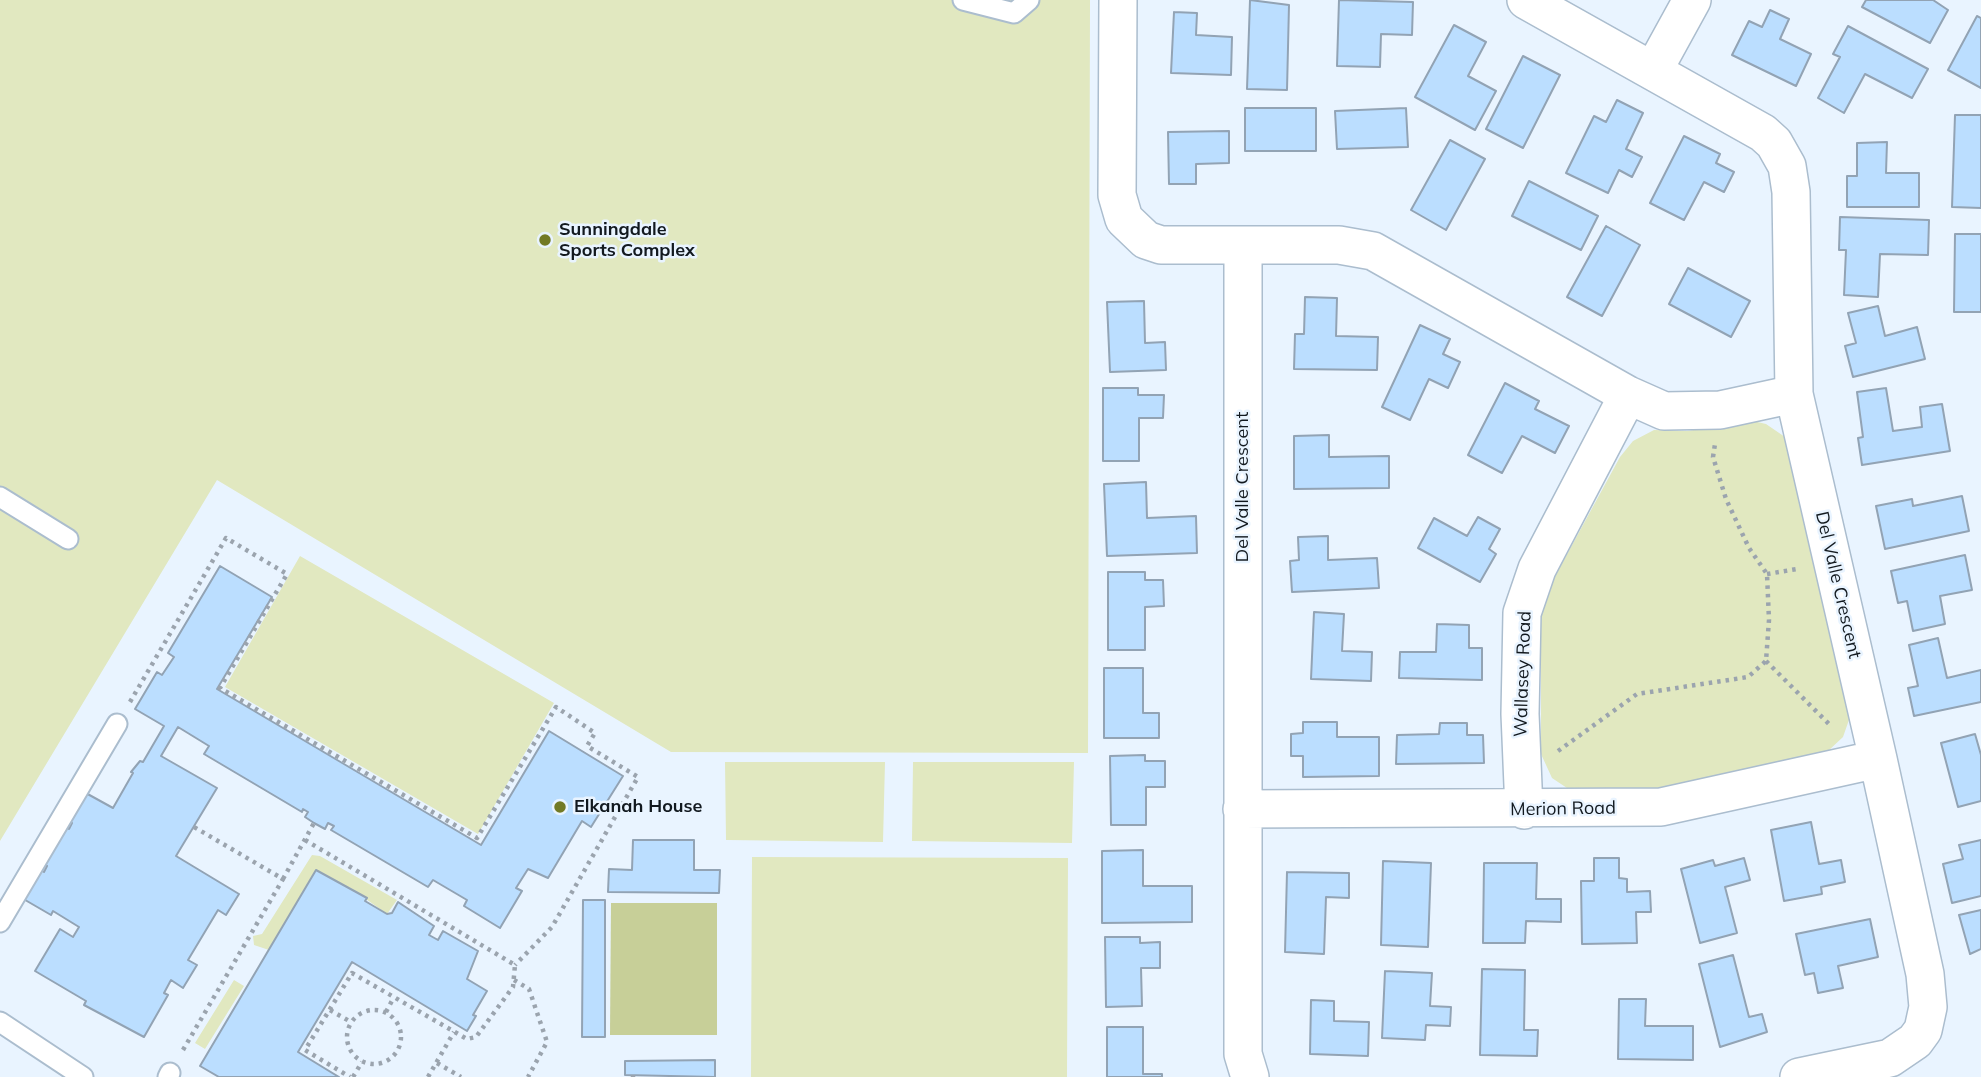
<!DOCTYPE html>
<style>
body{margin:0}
canvas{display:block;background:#e9f4ff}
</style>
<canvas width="1981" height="1077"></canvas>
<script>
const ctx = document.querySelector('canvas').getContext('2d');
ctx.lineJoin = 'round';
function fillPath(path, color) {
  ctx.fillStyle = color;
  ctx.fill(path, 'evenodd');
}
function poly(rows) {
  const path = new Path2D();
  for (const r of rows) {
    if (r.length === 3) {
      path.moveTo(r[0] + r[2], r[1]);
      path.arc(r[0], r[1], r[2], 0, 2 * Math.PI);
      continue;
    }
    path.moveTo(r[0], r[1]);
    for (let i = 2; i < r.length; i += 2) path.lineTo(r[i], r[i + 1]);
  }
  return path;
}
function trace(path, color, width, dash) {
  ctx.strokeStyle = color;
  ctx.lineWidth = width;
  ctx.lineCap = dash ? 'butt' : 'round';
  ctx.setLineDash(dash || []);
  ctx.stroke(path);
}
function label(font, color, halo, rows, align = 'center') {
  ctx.font = font + ' Mulish,sans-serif';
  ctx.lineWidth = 5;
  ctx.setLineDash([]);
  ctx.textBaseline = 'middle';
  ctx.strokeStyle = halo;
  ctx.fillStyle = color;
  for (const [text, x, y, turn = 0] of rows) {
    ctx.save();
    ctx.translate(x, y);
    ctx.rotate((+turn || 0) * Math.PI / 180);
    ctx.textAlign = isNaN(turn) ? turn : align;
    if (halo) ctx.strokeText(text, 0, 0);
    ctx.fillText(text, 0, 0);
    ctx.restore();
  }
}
const green = poly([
 [0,0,1090,0,1088,753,671,752,217,480,0,841],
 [1753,421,1766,424,1785,437,1850,717,1843,737,1827,752,1640,794,1573,792,1552,778,1541,754,1541,602,1620,457,1633,441,1654,430,1687,431],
 [300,556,554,703,478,834,225,687],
 [725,762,885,762,883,842,726,840],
 [913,762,1074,762,1072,843,912,841],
 [312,855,320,856,397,900,387,914,349,887,269,950,254,945,253,936,262,934],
 [752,857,1068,858,1067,1077,751,1077],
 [234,980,244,986,205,1049,195,1043]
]);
const water = poly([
 [611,903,717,903,717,1035,610,1035]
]);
const building = poly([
 [1250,0,1289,5,1287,90,1247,89,1250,0],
 [1339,0,1413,2,1412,35,1381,34,1380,67,1337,66,1339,0],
 [1866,0,1933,0,1948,10,1930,43,1862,7,1866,0],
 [1770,10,1789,19,1780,39,1811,54,1796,86,1732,55,1749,21,1762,27,1770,10],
 [1174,12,1197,13,1196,35,1232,37,1231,75,1171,73,1174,12],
 [1977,16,1981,18,1981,88,1948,70,1977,16],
 [1454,25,1486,42,1468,76,1496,91,1475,130,1415,97,1454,25],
 [1848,26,1928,69,1912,98,1865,74,1844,113,1818,98,1840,57,1833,54,1848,26],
 [1523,56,1560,75,1523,148,1486,129,1523,56],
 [1617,100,1643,113,1626,149,1642,157,1632,177,1619,170,1608,193,1566,173,1594,116,1606,122,1617,100],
 [1245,108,1316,108,1316,151,1245,151,1245,108],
 [1406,108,1408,147,1337,149,1335,111,1406,108],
 [1955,115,1981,115,1981,208,1952,207,1955,115],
 [1229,131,1229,163,1196,164,1196,184,1169,184,1168,132,1229,131],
 [1684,136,1720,154,1716,163,1734,172,1724,192,1704,182,1684,220,1650,203,1684,136],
 [1450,140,1485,159,1446,230,1411,210,1450,140],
 [1887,142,1886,173,1919,173,1919,207,1847,207,1847,176,1857,176,1857,143,1887,142],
 [1529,181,1598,216,1581,250,1512,216,1529,181],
 [1840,217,1929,220,1928,255,1880,254,1878,297,1844,295,1846,250,1839,250,1840,217],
 [1606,226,1640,245,1602,316,1567,297,1606,226],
 [1955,234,1981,234,1981,312,1954,312,1955,234],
 [1688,268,1750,301,1731,337,1669,304,1688,268],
 [1305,297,1337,298,1336,336,1378,337,1377,370,1294,369,1295,334,1304,334,1305,297],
 [1144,301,1145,343,1165,342,1166,370,1110,372,1107,302,1144,301],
 [1878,306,1885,336,1917,327,1925,359,1853,377,1845,346,1856,343,1848,313,1878,306],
 [1420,325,1450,339,1443,354,1460,362,1448,388,1429,379,1410,420,1382,407,1420,325],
 [1505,383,1539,401,1535,409,1569,426,1555,453,1522,436,1502,473,1468,455,1505,383],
 [1103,388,1138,388,1138,395,1164,395,1163,418,1139,418,1139,461,1103,461,1103,388],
 [1886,388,1893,431,1922,427,1920,407,1942,404,1950,451,1862,465,1858,438,1863,437,1857,392,1886,388],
 [1329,435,1329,457,1389,456,1389,488,1294,489,1294,436,1329,435],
 [1146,482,1147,518,1196,516,1197,553,1107,556,1104,484,1146,482],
 [1962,496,1969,531,1885,549,1876,506,1912,499,1913,506,1962,496],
 [1478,517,1500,529,1489,549,1496,554,1480,582,1418,548,1434,518,1467,536,1478,517],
 [1328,536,1328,560,1377,558,1379,588,1292,592,1290,561,1299,560,1298,537,1328,536],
 [1965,555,1972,590,1940,596,1945,624,1913,631,1907,601,1898,603,1891,571,1965,555],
 [220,566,272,597,217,689,481,845,549,731,623,776,591,827,582,821,548,878,528,869,516,888,522,891,500,928,464,906,467,900,433,880,428,887,331,830,334,826,328,823,325,829,314,823,305,817,308,812,303,809,302,812,204,754,209,746,178,727,161,756,217,788,176,856,239,894,226,915,218,910,188,960,197,965,183,988,171,980,164,993,168,995,144,1037,84,1005,86,1001,35,971,60,929,73,937,79,927,53,911,51,915,20,897,37,868,44,872,47,866,43,864,66,827,69,829,72,823,67,819,84,792,113,808,133,773,131,772,140,761,143,762,164,726,135,709,157,672,162,675,174,657,168,653,220,566],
 [1108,572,1145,572,1145,580,1163,580,1164,606,1145,607,1145,650,1108,650,1108,572],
 [1314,612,1344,614,1342,651,1372,652,1371,681,1311,679,1314,612],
 [1437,624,1469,625,1469,648,1482,648,1482,680,1399,678,1400,652,1436,652,1437,624],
 [1938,638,1947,678,1981,670,1981,702,1914,716,1908,688,1918,686,1909,645,1938,638],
 [1104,668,1143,668,1143,713,1159,713,1159,738,1104,738,1104,668],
 [1303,722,1337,722,1337,737,1379,737,1379,776,1303,777,1303,756,1291,756,1291,734,1303,733,1303,722],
 [1440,723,1467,723,1467,735,1483,735,1484,763,1396,764,1397,735,1439,734,1440,723],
 [1975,734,1981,755,1981,801,1958,807,1941,743,1975,734],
 [1145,755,1145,761,1165,761,1165,787,1146,787,1146,825,1111,825,1110,756,1145,755],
 [1811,822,1819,864,1841,860,1845,882,1821,887,1822,894,1784,901,1771,830,1811,822],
 [633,840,694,840,694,870,720,870,719,893,608,892,609,869,632,870,633,840],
 [1981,840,1981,896,1952,903,1943,864,1963,859,1959,845,1981,840],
 [1143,850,1143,886,1192,886,1192,922,1102,923,1102,851,1143,850],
 [1594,858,1619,858,1619,878,1627,879,1627,892,1650,891,1651,912,1636,912,1637,943,1582,944,1581,881,1594,881,1594,858],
 [1744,858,1750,880,1725,887,1737,933,1700,943,1681,869,1713,860,1715,866,1744,858],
 [1383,861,1431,863,1428,947,1381,945,1383,861],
 [1484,863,1537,863,1536,899,1561,899,1561,922,1526,921,1525,943,1483,943,1484,863],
 [316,870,367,898,365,901,387,914,392,913,398,902,434,926,429,935,438,940,443,931,478,951,467,979,487,991,473,1015,476,1016,467,1031,352,962,298,1052,339,1077,219,1077,200,1066,316,870],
 [1287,872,1349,873,1349,898,1326,897,1324,954,1285,952,1287,872],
 [583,900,605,900,605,1037,582,1037,583,900],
 [1981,910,1981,949,1970,954,1959,915,1981,910],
 [1870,919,1878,957,1838,966,1843,988,1818,993,1814,973,1805,975,1796,934,1870,919],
 [1105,937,1140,937,1140,943,1160,942,1160,968,1141,968,1142,1006,1106,1007,1105,937],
 [1733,955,1749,1017,1762,1014,1767,1032,1720,1047,1699,964,1733,955],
 [1482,969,1525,970,1524,1030,1538,1030,1537,1056,1480,1055,1482,969],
 [1385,971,1432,973,1430,1006,1451,1007,1450,1026,1426,1025,1425,1040,1382,1038,1385,971],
 [1619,999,1646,999,1645,1026,1693,1026,1693,1060,1618,1059,1619,999],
 [1311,1000,1334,1001,1334,1021,1369,1022,1368,1056,1310,1054,1311,1000],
 [1107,1027,1143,1027,1143,1074,1162,1074,1162,1077,1107,1077,1107,1027],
 [715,1060,715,1077,625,1075,625,1061,715,1060]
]);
const path = poly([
 [1767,574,1797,569],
 [1766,661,1832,727],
 [130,702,226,538,287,574,220,688,477,838,556,707,595,733,587,746,638,777,552,927,515,965],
 [1558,751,1637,694,1748,677,1766,661,1769,620,1767,574,1749,548,1726,499,1713,457,1715,444],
 [305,840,515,965,513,987,476,1037,467,1039,352,973,305,1050,350,1077],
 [283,879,314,823],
 [514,980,529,989,547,1042,528,1077],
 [330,1010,351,1022],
 [374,1037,27],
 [386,1012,394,997],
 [183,1050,283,879,194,827],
 [437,1063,461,1077],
 [633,1075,633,1077],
 [353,1077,362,1062],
 [428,1077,454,1032]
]);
const lane = poly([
 [963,0,1014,13,1029,0],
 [0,497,68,539],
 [0,922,117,724],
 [0,1022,83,1077],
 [168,1077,170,1073]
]);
const street = poly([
 [1118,0,1117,195,1124,219,1146,240,1161,245,1339,245,1373,251,1628,395,1664,411,1720,410,1794,394],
 [1526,0,1763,133,1774,143,1787,166,1791,192,1794,394,1878,759,1925,974,1928,1007,1923,1030,1915,1041,1890,1058,1799,1077],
 [1653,71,1692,0],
 [1243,245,1243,1054,1250,1077],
 [1242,809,1661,807,1878,759],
 [1524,810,1520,714,1522,613,1537,569,1628,395]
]);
const markers = [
 [545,240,7,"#727a25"],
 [560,807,7,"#727a25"]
];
const poiNames = [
 ["Sunningdale",559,230],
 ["Sports Complex",559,251],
 ["Elkanah House",574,807]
];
const streetNames = [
 ["Del Valle Crescent",1243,487,-90],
 ["Del Valle Crescent",1838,585,77],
 ["Wallasey Road",1523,674,-88],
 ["Merion Road",1563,809,-1]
];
fillPath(green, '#e1e8c0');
fillPath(water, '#c7cf98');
fillPath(building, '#bbdeff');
trace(building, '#92a3b4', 2);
trace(lane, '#abbdce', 23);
trace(street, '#abbdce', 40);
trace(path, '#9ba4ae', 4.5, [3.5, 5]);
trace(lane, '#fff', 19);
trace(street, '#fff', 37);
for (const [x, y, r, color] of markers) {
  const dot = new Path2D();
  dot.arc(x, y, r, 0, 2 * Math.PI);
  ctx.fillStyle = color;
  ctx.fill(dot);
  trace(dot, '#e9f4ff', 2.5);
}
label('bold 18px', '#12191f', '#e9f4ff', poiNames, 'left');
label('18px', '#12191f', '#e9f4ff', streetNames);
</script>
